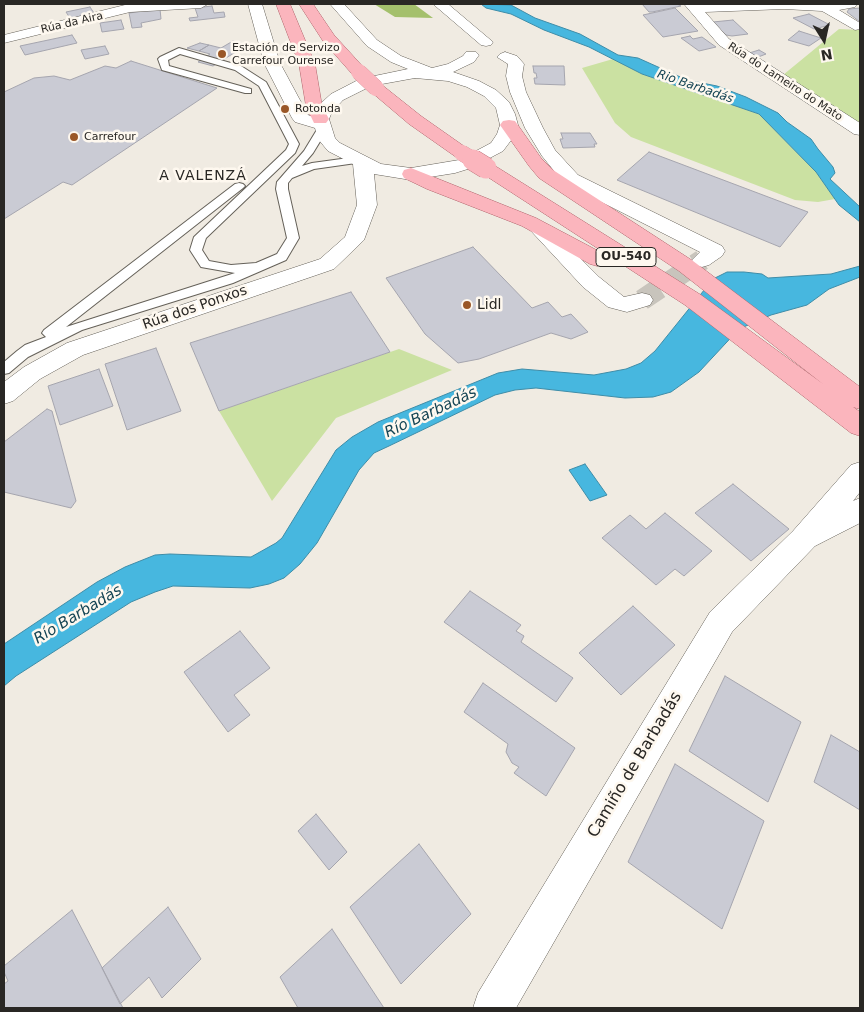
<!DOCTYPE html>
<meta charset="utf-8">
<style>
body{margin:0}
#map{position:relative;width:864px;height:1012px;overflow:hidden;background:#f0ebe2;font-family:"DejaVu Sans",sans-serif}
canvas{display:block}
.frame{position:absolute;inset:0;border:5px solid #292724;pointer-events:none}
.north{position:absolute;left:799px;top:15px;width:50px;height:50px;-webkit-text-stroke:4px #fef8ef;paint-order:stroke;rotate:170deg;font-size:14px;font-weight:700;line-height:20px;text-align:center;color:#292724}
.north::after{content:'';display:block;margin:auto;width:18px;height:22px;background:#292724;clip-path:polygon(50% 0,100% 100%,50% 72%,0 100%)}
</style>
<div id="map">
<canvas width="864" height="1012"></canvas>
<div class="frame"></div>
<div class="north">N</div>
</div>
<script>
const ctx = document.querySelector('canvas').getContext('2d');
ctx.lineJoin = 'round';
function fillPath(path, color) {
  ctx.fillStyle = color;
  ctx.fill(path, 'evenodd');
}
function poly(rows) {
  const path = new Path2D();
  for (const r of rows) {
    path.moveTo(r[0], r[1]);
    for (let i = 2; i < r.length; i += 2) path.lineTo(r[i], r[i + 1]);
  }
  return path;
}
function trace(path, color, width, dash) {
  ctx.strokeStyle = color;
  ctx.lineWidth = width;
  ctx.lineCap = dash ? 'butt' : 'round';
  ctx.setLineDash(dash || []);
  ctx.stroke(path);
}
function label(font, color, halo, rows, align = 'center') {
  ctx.font = font + ' "DejaVu Sans",sans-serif';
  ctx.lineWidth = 5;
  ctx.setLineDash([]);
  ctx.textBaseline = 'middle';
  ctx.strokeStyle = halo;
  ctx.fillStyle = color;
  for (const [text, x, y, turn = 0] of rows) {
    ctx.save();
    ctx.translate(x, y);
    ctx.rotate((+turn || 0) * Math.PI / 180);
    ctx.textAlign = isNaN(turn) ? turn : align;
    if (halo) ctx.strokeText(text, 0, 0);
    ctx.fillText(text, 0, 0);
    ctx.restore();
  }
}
const green = poly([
 [839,29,860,30,860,123,783,75],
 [613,59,642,74,759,114,816,172,835,199,818,202,795,200,631,137,615,123,582,68],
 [399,349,452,370,336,418,272,501,219,411]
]);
const forest = poly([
 [374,4,414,4,433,18,395,17]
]);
const water = poly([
 [481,4,511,5,535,18,580,34,618,55,638,58,687,80,717,86,746,97,778,113,787,122,811,139,818,149,833,167,835,173,830,179,860,207,860,222,839,205,816,172,759,114,642,74,589,47,544,30,511,14,486,8,481,4],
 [860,266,860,277,829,289,807,305,771,315,739,329,699,372,671,392,653,397,625,398,536,388,515,390,495,395,389,446,374,453,359,470,317,543,300,564,284,578,269,584,250,588,173,586,155,592,131,602,16,676,4,686,4,644,97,582,125,567,155,555,170,554,251,557,276,543,282,538,336,450,352,437,378,422,498,373,522,369,594,375,626,369,641,363,655,351,713,279,727,272,744,272,762,274,768,278,831,274,860,266],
 [585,464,607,495,590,501,569,470,585,464]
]);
const building = poly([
 [642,4,677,4,681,6,652,12,649,12,642,4],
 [212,6,214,13,224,12,225,17,190,21,189,18,198,17,195,8,212,6],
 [90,7,96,16,72,21,66,12,90,7],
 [675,8,698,31,663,37,643,15,675,8],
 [860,8,860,22,847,12,849,9,860,8],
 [160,9,161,19,141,23,142,27,132,28,129,13,160,9],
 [809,14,830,25,814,29,793,18,809,14],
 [121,20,124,29,102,32,100,23,121,20],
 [733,20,748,34,732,36,726,35,713,22,733,20],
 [799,31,821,38,809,46,788,40,799,31],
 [72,35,77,43,25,55,20,46,72,35],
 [690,36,693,39,702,37,716,47,699,51,681,38,690,36],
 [233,41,247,45,213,66,198,62,210,54,199,51,209,45,221,48,233,41],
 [200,43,209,45,199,51,187,48,200,43],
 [105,46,109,54,85,59,81,50,105,46],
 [759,50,766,54,753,59,746,54,759,50],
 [131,61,217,88,72,185,63,182,4,219,4,92,34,78,54,76,70,80,105,66,116,68,131,61],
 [533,66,564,66,565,85,535,84,534,78,537,78,536,73,534,73,533,66],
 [561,133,590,133,597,144,594,144,595,147,563,148,560,139,563,139,561,133],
 [649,152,808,212,780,247,617,180,649,152],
 [473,247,532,308,548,302,562,317,571,314,588,332,571,339,551,333,479,359,458,363,425,334,386,278,473,247],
 [351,292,390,352,219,411,190,343,351,292],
 [156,348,181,411,127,430,105,364,156,348],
 [99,369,113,406,60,425,48,386,99,369],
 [47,409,52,411,76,501,71,508,4,492,4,442,47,409],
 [733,484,789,529,751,561,695,513,733,484],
 [665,513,712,551,684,576,675,569,656,585,602,538,630,515,646,529,665,513],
 [470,591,521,625,516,631,524,636,521,642,573,678,556,702,444,622,470,591],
 [633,606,675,645,621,695,579,653,633,606],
 [240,631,270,668,234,695,250,715,228,732,184,672,240,631],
 [725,676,801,722,768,802,689,751,725,676],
 [483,683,575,748,546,796,514,773,519,767,512,763,506,752,508,744,464,712,483,683],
 [831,735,860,752,860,810,814,782,831,735],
 [675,764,764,821,722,929,628,862,675,764],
 [316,814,347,852,329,870,298,831,316,814],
 [419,844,471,914,401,984,350,907,419,844],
 [168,907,201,959,162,998,149,977,120,1004,102,968,168,907],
 [72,910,123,1008,4,1008,4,984,8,981,4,972,4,966,72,910],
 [332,929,384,1008,298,1008,280,977,332,929]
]);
const streetTunnel = poly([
 [642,300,702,260]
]);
const lane = poly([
 [179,48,241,66,266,82,299,144,295,153,206,238,202,250,209,261,231,265,256,263,277,254,287,238,276,189,277,182,304,151,318,128,326,128,327,130,313,153,302,166,312,163,356,157,361,160,356,163,314,169,292,178,288,183,288,189,299,238,286,260,233,283,82,330,28,357,9,373,4,374,4,362,17,351,25,345,46,337,42,333,44,330,235,184,239,183,243,184,245,186,243,188,66,327,235,273,201,267,190,250,194,237,286,150,289,144,259,86,235,70,180,54,168,60,169,66,251,89,251,93,245,93,162,70,158,59,160,57,179,48]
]);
const street = poly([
 [129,4,208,4,201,8,130,12,4,43,4,35,129,4],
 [248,4,262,4,280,63,308,115,313,117,318,106,331,94,360,79,408,69,391,62,367,46,330,4,344,4,377,40,401,56,432,68,448,64,463,56,466,52,476,52,479,55,474,62,453,72,479,81,496,90,509,102,515,114,518,125,515,135,503,151,471,168,455,173,411,180,374,174,377,205,364,240,334,269,83,355,40,379,13,401,4,404,4,382,24,367,67,343,320,259,345,237,357,205,353,164,328,151,318,139,315,128,295,122,292,118,264,63,248,4],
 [415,78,448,81,467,87,484,96,496,108,500,125,497,134,491,143,459,160,411,168,381,164,340,143,335,138,329,119,332,112,343,100,371,86,415,78],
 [433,4,448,4,493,42,491,45,486,46,481,45,433,4],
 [684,4,857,4,855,7,839,10,860,23,860,29,855,30,822,11,784,9,705,12,729,39,860,123,860,135,854,134,719,45,684,4],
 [505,52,517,56,524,64,522,76,526,92,543,128,555,150,578,175,722,246,725,251,722,256,709,265,702,267,695,265,692,260,700,252,564,183,542,156,525,128,510,92,506,76,508,64,497,57,500,54,505,52],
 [539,222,546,224,599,277,624,297,642,293,650,295,653,300,650,305,627,312,608,307,583,287,532,232,529,228,532,224,539,222],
 [860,462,860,492,853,501,860,498,860,523,815,546,732,632,516,1008,473,1008,478,993,710,612,793,531,851,465,860,462]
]);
const primary = poly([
 [276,4,290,4,315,64,322,106,329,119,326,123,314,123,306,106,299,64,276,4],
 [299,4,313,4,334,35,365,69,367,72,365,75,353,75,323,41,299,4],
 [376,83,382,85,421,116,468,149,471,153,468,157,462,158,456,157,409,124,370,91,368,88,370,85,376,83],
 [509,120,515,121,541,158,553,170,693,261,860,387,860,409,853,407,860,412,860,436,851,433,685,305,480,172,477,168,480,164,486,162,492,164,701,295,823,384,679,271,539,178,529,166,500,125,503,121,509,120],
 [411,168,536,218,604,254,607,259,604,264,597,266,590,264,522,226,427,189,404,178,402,174,404,170,411,168]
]);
const primaryBridgeFar1 = poly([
 [359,72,376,88],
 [462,153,475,161]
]);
const primaryBridge = poly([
 [473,160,486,168]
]);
const markers = [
 [222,54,5,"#9a5727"],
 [285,109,5,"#9a5727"],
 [74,137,5,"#9a5727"],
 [467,305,5,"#9a5727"]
];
const farStreetnames = [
 ["Rúa da Aira",72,23,-13],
 ["Rúa do Lameiro do Mato",785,82,33]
];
const farPoinames = [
 ["Estación de Servizo",232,48],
 ["Carrefour Ourense",232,61],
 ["Rotonda",295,109],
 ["Carrefour",84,137]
];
const farWaternames = [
 ["Rio Barbadás",695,87,19]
];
const shields = [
 [626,257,60]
];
const shieldNames = [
 ["OU-540",626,257]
];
const farQuarternames = [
 ["A VALENZÁ",203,176]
];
const poiNames = [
 ["Lidl",477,305]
];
const streetNames = [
 ["Rúa dos Ponxos",195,308,-19]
];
const waterNames = [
 ["Río Barbadás",431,413,-25],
 ["Río Barbadás",78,615,-31]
];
const nearStreetnames = [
 ["Camiño de Barbadás",635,765,-59]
];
fillPath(green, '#cbe1a2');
fillPath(forest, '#a4c06c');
fillPath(water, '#47b7df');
trace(water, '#3e8ca7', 1);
fillPath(building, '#cacbd4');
trace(building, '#a5a5ae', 1);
trace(streetTunnel, '#c8c4bc', 21, [21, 11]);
trace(lane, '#656159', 2);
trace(street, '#656159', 1);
trace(primary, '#b0636b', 1);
fillPath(lane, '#fff');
fillPath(street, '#fff');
fillPath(primary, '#fbb5bd');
trace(primaryBridgeFar1, '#b0636b', 16, []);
trace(primaryBridge, '#b0636b', 22, []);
trace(primaryBridgeFar1, '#fbb5bd', 16);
trace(primaryBridge, '#fbb5bd', 21);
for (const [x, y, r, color] of markers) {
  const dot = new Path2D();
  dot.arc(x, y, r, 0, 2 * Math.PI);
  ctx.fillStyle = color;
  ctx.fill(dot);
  trace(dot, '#fef8ef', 2);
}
label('11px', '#292724', '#fef8ef', farStreetnames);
label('11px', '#292724', '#fef8ef', farPoinames, 'left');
label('italic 12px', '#144454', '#fef8ef', farWaternames);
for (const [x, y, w] of shields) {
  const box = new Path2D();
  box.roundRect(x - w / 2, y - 9.5, w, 19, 4);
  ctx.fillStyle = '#fef8ef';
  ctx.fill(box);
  trace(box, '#292724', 1);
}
label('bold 12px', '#292724', null, shieldNames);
ctx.letterSpacing = '1px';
label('14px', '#292724', '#fef8ef', farQuarternames);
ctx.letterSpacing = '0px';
label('14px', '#292724', '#fef8ef', poiNames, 'left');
label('14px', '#292724', '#fef8ef', streetNames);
label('italic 15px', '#144454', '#fef8ef', waterNames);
label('16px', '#292724', '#fef8ef', nearStreetnames);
</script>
